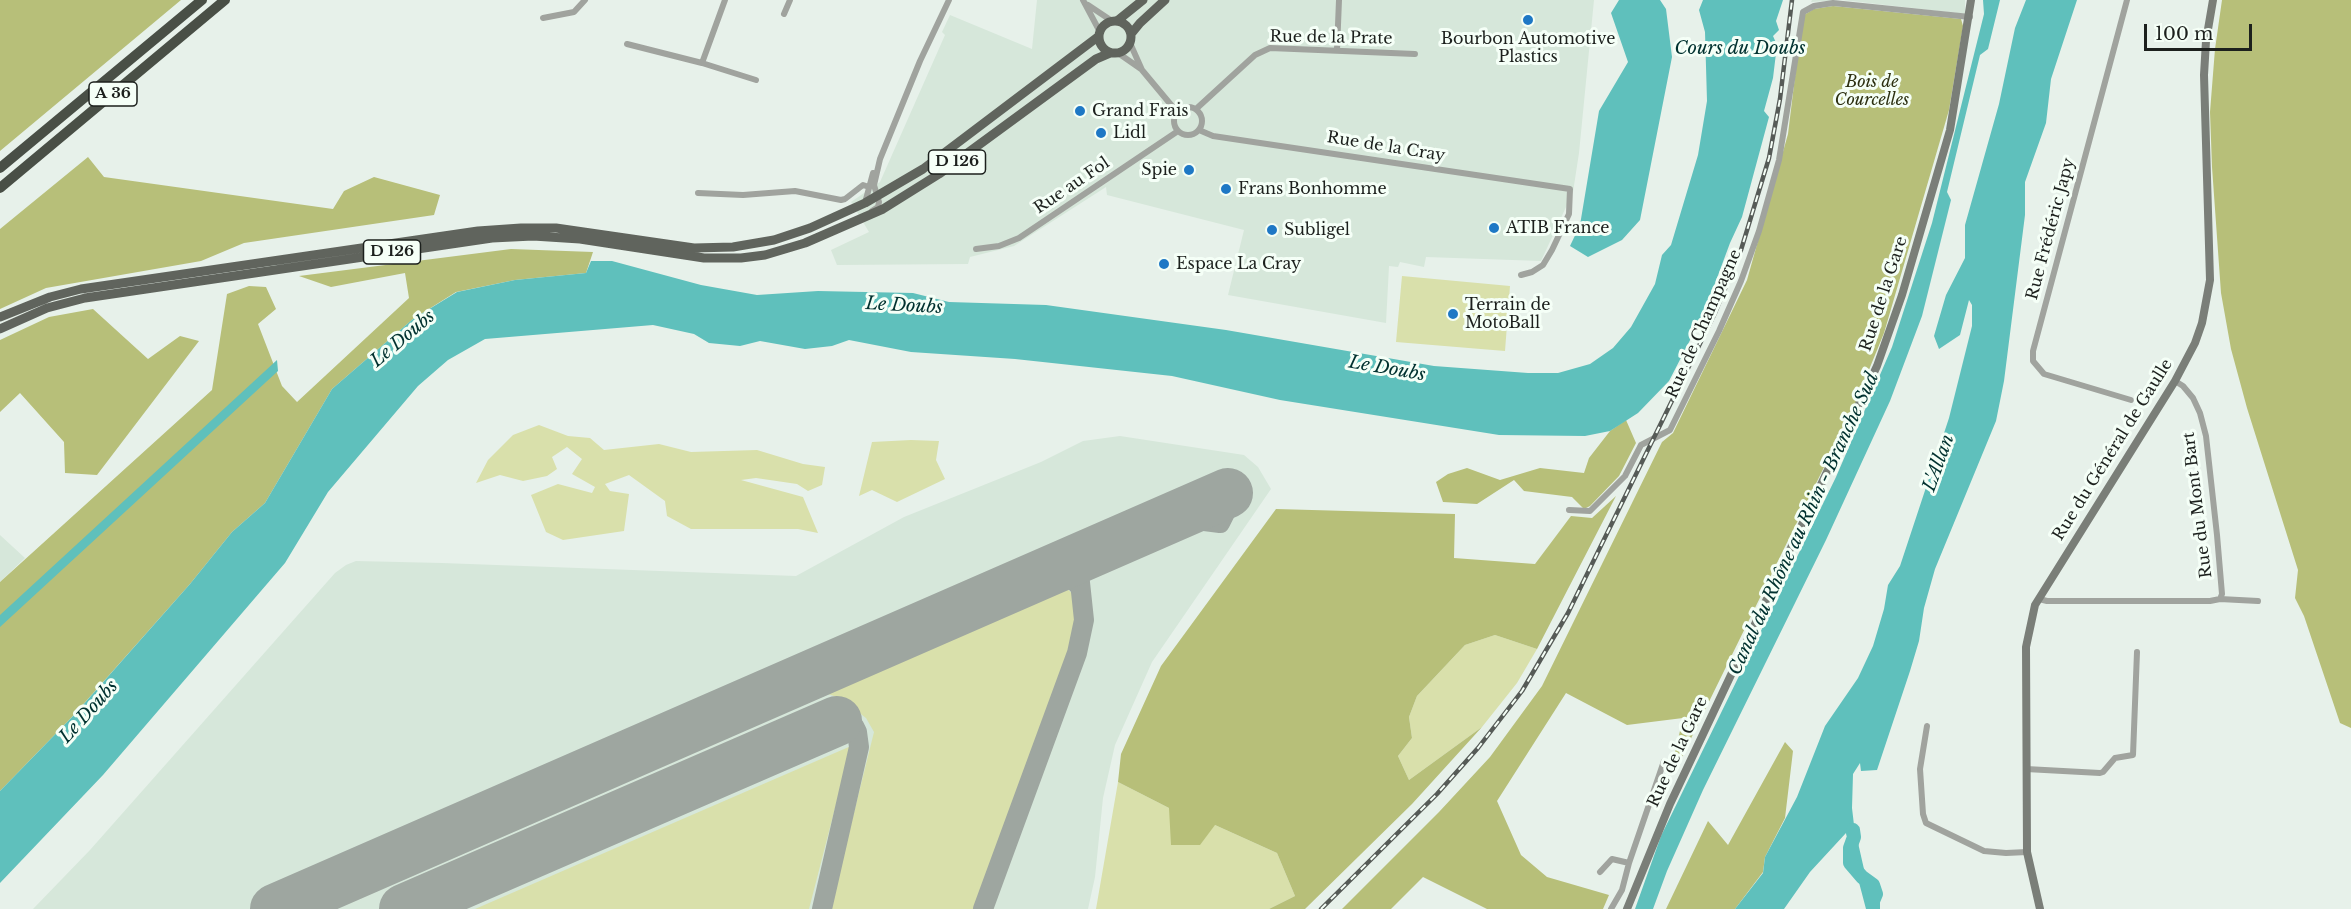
<!DOCTYPE html>
<meta charset="utf-8">
<style>
body{margin:0}
#map{position:relative;width:2351px;height:909px;overflow:hidden;background:#e7f1ea;font-family:"Libre Baskerville",serif}
canvas{display:block}
.scale{position:absolute;left:2144px;top:24px;width:108px;height:27px;box-sizing:border-box;border:3px solid #1c201d;border-top:0;padding-left:8px;font-size:18px;line-height:21px;white-space:nowrap;color:#1c201d;-webkit-text-stroke:4px #f5fff7;paint-order:stroke}
</style>
<div id="map">
<canvas width="2351" height="909"></canvas>
<div class="scale">100 m</div>
</div>
<script>
const ctx = document.querySelector('canvas').getContext('2d');
ctx.lineJoin = 'round';
function fillPath(path, color) {
  ctx.fillStyle = color;
  ctx.fill(path, 'evenodd');
}
function poly(rows) {
  const path = new Path2D();
  for (const r of rows) {
    if (r.length === 3) {
      path.moveTo(r[0] + r[2], r[1]);
      path.arc(r[0], r[1], r[2], 0, 2 * Math.PI);
      continue;
    }
    path.moveTo(r[0], r[1]);
    for (let i = 2; i < r.length; i += 2) path.lineTo(r[i], r[i + 1]);
  }
  return path;
}
function trace(path, color, width, dash) {
  ctx.strokeStyle = color;
  ctx.lineWidth = width;
  ctx.lineCap = dash ? 'butt' : 'round';
  ctx.setLineDash(dash || []);
  ctx.stroke(path);
}
function label(font, color, halo, rows, align = 'center') {
  ctx.font = font + ' "Libre Baskerville",serif';
  ctx.lineWidth = 6;
  ctx.setLineDash([]);
  ctx.textBaseline = 'middle';
  ctx.strokeStyle = halo;
  ctx.fillStyle = color;
  for (const [text, x, y, turn = 0] of rows) {
    ctx.save();
    ctx.translate(x, y);
    ctx.rotate((+turn || 0) * Math.PI / 180);
    ctx.textAlign = isNaN(turn) ? turn : align;
    if (halo) ctx.strokeText(text, 0, 0);
    ctx.fillText(text, 0, 0);
    ctx.restore();
  }
}
const built = poly([
 [1037,0,1594,0,1579,153,1573,192,1541,261,1426,257,1424,267,1400,262,1398,267,1389,266,1386,323,1228,295,1244,230,1107,195,1106,187,1014,246,970,257,968,264,837,265,831,250,869,232,851,202,880,182,945,35,942,32,950,15,1032,49],
 [1812,0,1965,0,1965,14,1842,0,1811,2],
 [1120,436,1244,455,1258,467,1271,489,1152,662,1115,745,1103,798,1095,877,1088,909,33,909,90,850,335,573,346,565,356,561,442,563,796,576,904,517,1041,462,1083,441],
 [0,535,25,558,0,582]
]);
const green = poly([
 [1402,276,1510,286,1505,351,1396,342],
 [539,425,568,436,590,438,604,450,659,444,691,452,757,450,803,464,825,467,822,485,808,491,797,484,756,478,741,480,803,497,818,533,798,529,691,529,667,516,665,501,629,475,605,484,610,491,629,494,624,531,563,540,546,532,531,495,558,484,592,493,595,487,572,474,582,459,567,447,552,457,557,469,547,476,523,481,500,475,476,483,488,460,513,435],
 [911,440,939,441,936,460,945,479,897,502,872,490,859,496,872,442],
 [1048,584,1064,586,1076,597,1078,608,1076,637,976,909,830,909,874,732,866,718,840,698,828,694,333,909,304,909],
 [1495,635,1537,649,1517,683,1482,727,1409,780,1398,756,1412,738,1409,717,1417,696,1465,645],
 [851,746,809,909,475,909],
 [1118,782,1169,808,1215,825,1277,853,1295,896,1269,909,1096,909]
]);
const forest = poly([
 [0,0,181,0,0,151],
 [2222,0,2351,0,2351,728,2340,723,2304,616,2295,598,2298,570,2247,408,2231,349,2221,293,2212,167,2210,112,2215,49],
 [1833,6,1961,19,1963,26,1949,110,1884,333,1855,404,1674,773,1673,761,1683,718,1627,725,1566,693,1497,801,1521,855,1547,877,1609,895,1603,909,1487,909,1423,877,1391,909,1342,909,1439,812,1490,757,1542,686,1662,442,1673,433,1747,280,1788,134,1802,19,1804,15,1814,9],
 [88,157,104,177,333,209,344,191,374,177,440,195,434,215,244,243,201,261,46,288,0,309,0,229],
 [511,249,593,252,586,273,515,280,456,292,413,319,332,389,265,503,232,532,190,584,72,717,0,791,0,582,212,390,227,294,249,286,266,287,276,309,258,324,282,386,297,402,409,298,405,273,331,287,299,276],
 [93,309,148,359,180,336,199,341,97,475,65,473,64,442,20,393,0,412,0,340,49,317],
 [1626,420,1636,443,1619,476,1590,506,1584,509,1572,497,1524,491,1514,480,1477,504,1443,502,1436,482,1448,474,1467,468,1500,480,1540,468,1584,473,1589,458,1610,431],
 [1616,496,1537,649,1495,635,1465,645,1417,696,1409,717,1412,738,1398,756,1409,780,1482,727,1412,804,1305,909,1269,909,1295,896,1277,853,1215,825,1200,845,1171,845,1169,808,1118,782,1121,754,1161,666,1276,509,1455,514,1454,558,1535,564,1571,516,1592,518],
 [1785,742,1793,751,1785,818,1765,857,1763,872,1735,909,1666,909,1708,821,1728,845]
]);
const water = poly([
 [1619,0,1660,0,1666,9,1672,57,1640,220,1622,240,1588,257,1570,246,1580,225,1599,111,1628,62,1611,13],
 [1703,0,1783,0,1776,21,1779,30,1773,36,1777,45,1773,78,1764,111,1769,117,1742,217,1730,243,1704,313,1669,381,1638,413,1610,431,1585,436,1499,435,1280,400,1172,376,1015,359,911,352,849,340,832,346,805,349,760,341,740,346,709,343,694,334,653,325,485,339,448,360,418,386,328,492,285,563,103,775,0,883,0,791,74,715,190,584,232,532,265,503,332,389,413,319,457,292,515,280,586,273,591,261,612,261,701,285,757,295,818,291,913,293,949,302,1046,305,1226,330,1434,366,1528,373,1558,373,1590,364,1613,348,1631,327,1655,284,1662,255,1671,245,1698,155,1707,101,1705,32,1699,10],
 [1983,0,2000,0,1988,49,1980,55,1947,192,1951,200,1922,316,1890,401,1826,540,1703,790,1667,871,1653,909,1635,909,1661,836,1836,477,1892,347,1932,223,1984,14],
 [2026,0,2077,0,2051,79,2046,123,2025,182,2025,215,2004,381,1996,421,1935,569,1924,608,1919,641,1910,671,1877,770,1861,771,1860,763,1853,774,1852,808,1854,825,1873,909,1866,909,1846,833,1810,872,1784,909,1735,909,1763,873,1765,857,1797,797,1825,726,1858,678,1873,646,1884,609,1888,585,1900,566,1949,418,1972,326,1972,305,1969,300,1960,335,1939,349,1934,336,1946,295,1965,258,1965,225,1999,104,2015,28],
 [277,360,278,371,0,627,0,615]
]);
const river = poly([
 [1853,830,1854,837,1850,848,1850,863,1862,877,1873,885,1876,894,1873,901,1873,909]
]);
const taxiway = poly([
 [1173,517,1220,523,1225,513,1223,504,1211,497,1199,500,1194,508],
 [1049,572,1061,572,1069,575,1080,587],
 [822,909,859,747,857,732,854,726,843,719,837,721],
 [983,909,1077,653,1084,620,1079,573,1083,563,1094,553]
]);
const runway = poly([
 [275,909,1228,493],
 [404,909,837,721]
]);
const minor = poly([
 [725,0,702,63,756,80],
 [1083,0,1100,32],
 [2127,0,2033,351,2033,361,2044,374,2131,400],
 [1088,5,1112,21],
 [784,14,790,0],
 [543,18,574,12,585,0],
 [1130,43,1142,70,1177,112],
 [627,44,702,63],
 [1337,50,1339,0],
 [1118,53,1141,69],
 [1188,121,14],
 [1196,109,1255,55,1270,48,1415,54],
 [1199,130,1213,136,1570,189,1569,214,1552,250,1543,265,1532,272,1521,275],
 [698,193,743,195,795,191,841,200,845,199,863,185,869,187],
 [865,203,873,173],
 [872,211,878,207,879,202,874,185,880,159,920,61,949,0],
 [976,249,999,246,1019,238,1178,131],
 [1569,510,1590,511,1625,476,1641,445,1670,430,1719,331,1741,281,1759,231,1779,160,1803,12,1814,6,1833,3,1970,17],
 [2039,599,2047,601,2210,601,2220,599,2222,594,2217,535,2206,436,2200,413,2193,398,2183,386,2175,381],
 [2220,599,2258,601],
 [1927,726,1920,769,1923,814,1926,823,1984,851,2006,853,2027,852],
 [2026,769,2100,773,2103,772,2115,758,2133,755,2137,652],
 [1600,872,1612,859,1629,863],
 [1611,909,1622,890,1629,863,1664,761]
]);
const secondary = poly([
 [1627,909,1670,804,1877,366,1902,295,1950,130,1971,0],
 [2040,909,2027,852,2026,647,2035,605,2175,381,2195,343,2202,323,2210,280,2204,75,2206,41,2213,0]
]);
const primary = poly([
 [1115,37,16],
 [1117,21,1143,0],
 [1131,34,1140,23,1165,0],
 [0,317,50,297,81,289,478,231,521,228,556,228,694,248,733,247,774,240,810,228,865,203,923,169,1099,36],
 [0,329,47,308,85,298,492,238,533,236,580,239,704,258,741,258,765,255,805,243,883,209,939,174,1096,59,1110,53]
]);
const motorway = poly([
 [0,168,202,0],
 [0,188,225,0]
]);
const rail = poly([
 [1321,909,1437,794,1478,748,1522,691,1568,613,1715,313,1741,250,1769,158,1780,99,1792,0]
]);
const markers = [
 [1528,20,6,"#1e78c5"],
 [1080,111,6,"#1e78c5"],
 [1101,133,6,"#1e78c5"],
 [1189,170,6,"#1e78c5"],
 [1226,189,6,"#1e78c5"],
 [1494,228,6,"#1e78c5"],
 [1272,230,6,"#1e78c5"],
 [1164,264,6,"#1e78c5"],
 [1453,314,6,"#1e78c5"]
];
const shields = [
 [113,94,48],
 [957,162,57],
 [392,252,57]
];
const shieldNames = [
 ["A 36",113,94],
 ["D 126",957,162],
 ["D 126",392,252]
];
const streetNames = [
 ["Rue de la Prate",1331,38,1],
 ["Rue de la Cray",1386,147,9],
 ["Rue au Fol",1072,186,-34],
 ["Rue Frédéric Japy",2051,229,-75],
 ["Rue de la Gare",1884,294,-72],
 ["Rue de Champagne",1704,324,-66],
 ["Rue du Général de Gaulle",2113,450,-58],
 ["Rue du Mont Bart",2198,505,-97],
 ["Rue de la Gare",1678,752,-65]
];
const poiNames = [
 ["Bourbon Automotive",1528,39,"center"],
 ["Plastics",1528,57,"center"],
 ["Grand Frais",1092,111],
 ["Lidl",1113,133],
 ["Spie",1177,170,"right"],
 ["Frans Bonhomme",1238,189],
 ["ATIB France",1506,228],
 ["Subligel",1284,230],
 ["Espace La Cray",1176,264],
 ["Terrain de",1465,305],
 ["MotoBall",1465,323]
];
const parkNames = [
 ["Bois de",1872,82],
 ["Courcelles",1872,100]
];
const waterNames = [
 ["Cours du Doubs",1740,49],
 ["Le Doubs",904,306,3],
 ["Le Doubs",403,339,-40],
 ["Le Doubs",1387,369,10],
 ["L'Allan",1939,463,-70],
 ["Canal du Rhône au Rhin - Branche Sud",1804,524,-65],
 ["Le Doubs",89,712,-48]
];
fillPath(built, '#d6e7da');
fillPath(green, '#d9e0ab');
fillPath(forest, '#b7bf79');
fillPath(water, '#5fc0bc');
trace(river, '#5fc0bc', 14);
trace(taxiway, '#9ea6a0', 20);
trace(runway, '#9ea6a0', 50);
trace(minor, '#a0a39e', 6);
trace(secondary, '#7a7e78', 8);
trace(primary, '#60645d', 9);
trace(motorway, '#494f46', 10);
trace(rail, '#565b57', 4.5);
trace(rail, '#f5fff7', 2, [7]);
for (const [x, y, r, color] of markers) {
  const dot = new Path2D();
  dot.arc(x, y, r, 0, 2 * Math.PI);
  ctx.fillStyle = color;
  ctx.fill(dot);
  trace(dot, '#f5fff7', 2);
}
for (const [x, y, w] of shields) {
  const box = new Path2D();
  box.roundRect(x - w / 2, y - 12, w, 24, 4.5);
  ctx.fillStyle = '#f5fff7';
  ctx.fill(box);
  trace(box, '#1c201d', 1.5);
}
label('bold 15px', '#1c201d', null, shieldNames);
label('16px', '#1c201d', '#f5fff7', streetNames);
label('16px', '#1c201d', '#f5fff7', poiNames, 'left');
label('italic 16px', '#2c2f10', '#f5fff7', parkNames);
label('italic 18px', '#00312f', '#f5fff7', waterNames);
</script>
